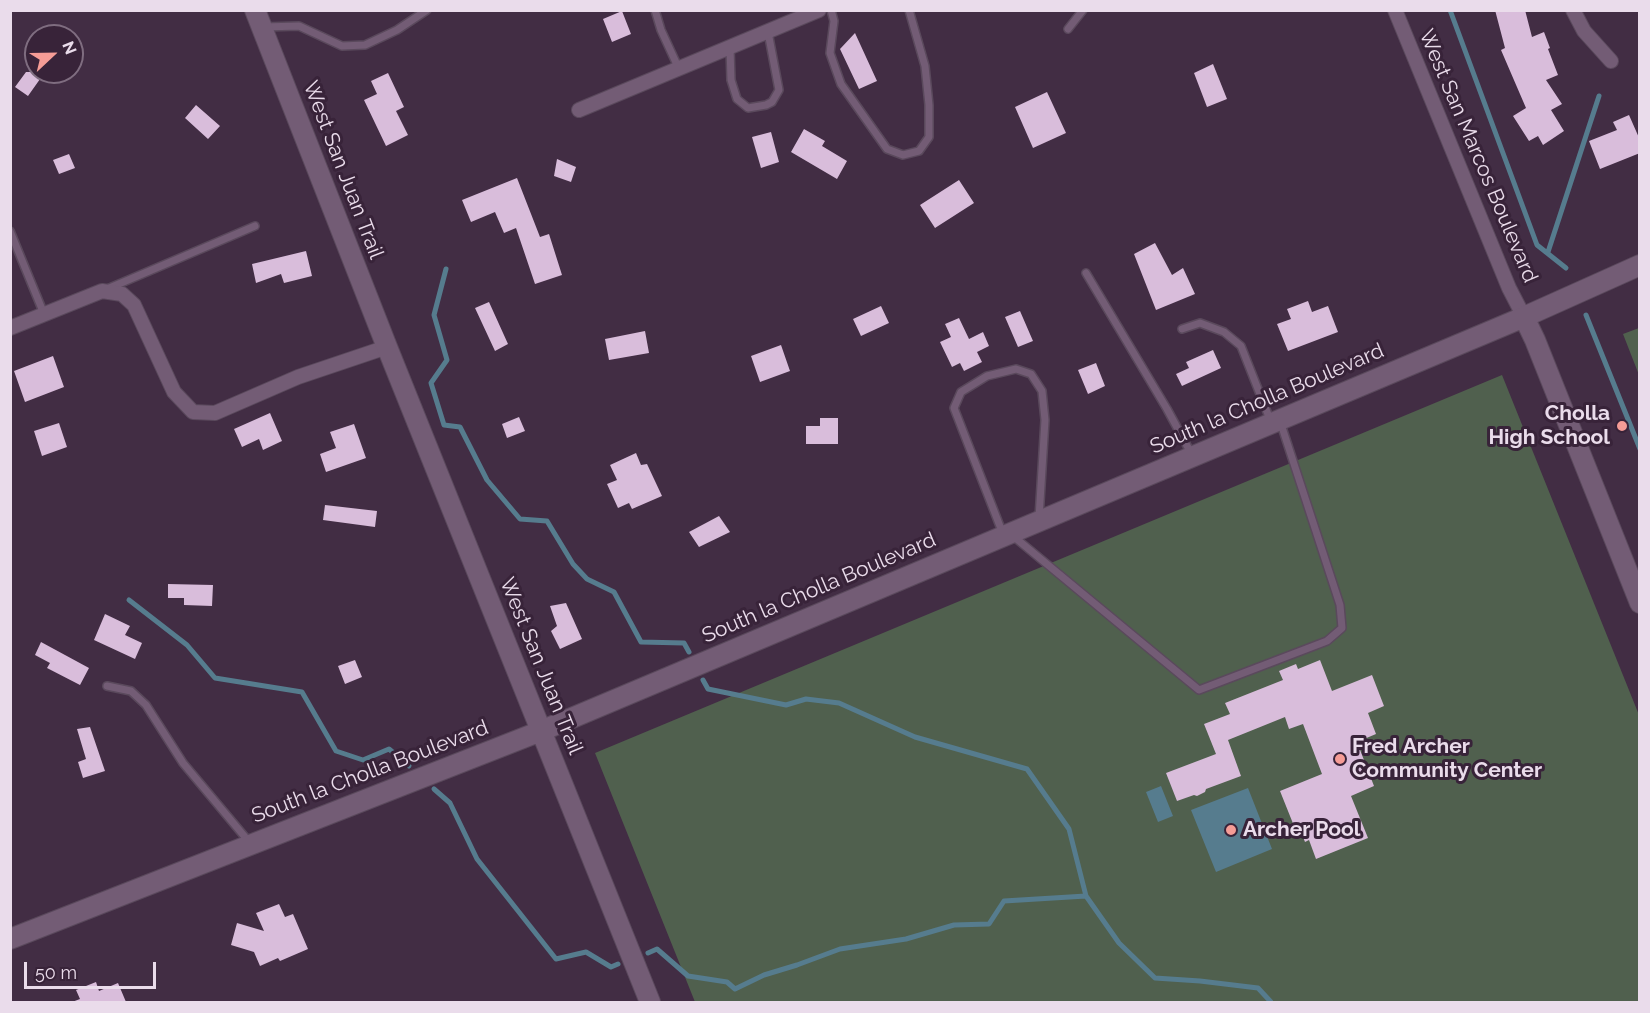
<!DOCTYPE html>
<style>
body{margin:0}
#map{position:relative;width:1650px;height:1013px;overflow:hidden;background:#422d44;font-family:Raleway,sans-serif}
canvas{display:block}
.frame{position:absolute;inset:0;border:12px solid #eadceb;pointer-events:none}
.north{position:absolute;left:24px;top:24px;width:60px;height:60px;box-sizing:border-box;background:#382339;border:2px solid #7f6d80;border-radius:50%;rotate:68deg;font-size:16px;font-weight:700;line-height:24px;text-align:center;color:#eadceb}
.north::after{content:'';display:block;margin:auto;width:21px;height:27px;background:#f59c96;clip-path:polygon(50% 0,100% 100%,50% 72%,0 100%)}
.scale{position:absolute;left:24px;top:962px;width:132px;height:27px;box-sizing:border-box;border:3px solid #eadceb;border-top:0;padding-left:8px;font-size:18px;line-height:21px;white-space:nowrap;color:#eadceb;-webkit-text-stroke:4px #382339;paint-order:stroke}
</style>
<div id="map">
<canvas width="1650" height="1013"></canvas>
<div class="frame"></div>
<div class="north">N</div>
<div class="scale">50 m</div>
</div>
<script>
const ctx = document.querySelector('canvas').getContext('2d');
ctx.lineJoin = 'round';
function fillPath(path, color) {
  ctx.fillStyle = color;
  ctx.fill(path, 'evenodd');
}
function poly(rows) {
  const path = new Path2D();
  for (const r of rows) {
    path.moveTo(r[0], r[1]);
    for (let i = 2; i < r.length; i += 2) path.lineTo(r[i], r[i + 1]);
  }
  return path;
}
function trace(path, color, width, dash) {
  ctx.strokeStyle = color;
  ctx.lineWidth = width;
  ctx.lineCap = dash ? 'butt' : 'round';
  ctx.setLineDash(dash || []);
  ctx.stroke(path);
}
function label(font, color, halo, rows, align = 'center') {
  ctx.font = font + ' Raleway,sans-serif';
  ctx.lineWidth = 6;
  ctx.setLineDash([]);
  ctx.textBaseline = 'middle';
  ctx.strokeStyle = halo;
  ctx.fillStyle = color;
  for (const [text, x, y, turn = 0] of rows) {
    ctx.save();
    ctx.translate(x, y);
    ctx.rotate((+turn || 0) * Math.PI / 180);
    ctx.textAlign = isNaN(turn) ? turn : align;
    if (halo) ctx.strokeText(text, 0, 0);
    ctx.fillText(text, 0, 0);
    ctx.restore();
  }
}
const green = poly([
 [1639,328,1639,375,1623,334],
 [1502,375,1639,715,1639,1002,695,1002,595,753]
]);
const water = poly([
 [1161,786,1173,816,1158,822,1146,792],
 [1248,788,1272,849,1216,872,1191,810]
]);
const stream = poly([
 [1450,10,1537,245,1566,268],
 [1548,252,1599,96],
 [446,269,434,315,447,360,431,383,444,425,460,427,487,480,520,519,547,521,573,564,587,579,614,592,641,642,684,643,689,652],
 [1586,315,1640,449],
 [129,600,187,645,215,678,302,692,336,751,363,760,389,749,409,766],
 [703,680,708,689,786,705,806,699,839,703,915,737,1027,769,1069,829,1086,896,1119,943,1155,978,1200,981,1258,988,1271,1002],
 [434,789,450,803,477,859,556,959,586,952,611,967,618,964],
 [648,953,657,949,688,976,727,982,735,989,764,975,797,965,840,949,906,939,954,925,989,924,1004,901,1086,896]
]);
const building = poly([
 [1495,10,1525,10,1532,37,1544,32,1550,48,1548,49,1558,75,1546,80,1562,104,1551,110,1564,131,1543,145,1538,136,1529,141,1513,116,1526,108,1501,50,1505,48],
 [622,11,631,34,612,42,603,19],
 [855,33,877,81,859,89,840,49],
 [1213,64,1227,99,1207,107,1194,73],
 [26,72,45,72,28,96,15,87],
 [388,73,404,107,396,111,408,135,386,146,364,100,377,94,371,81],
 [1047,92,1066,133,1033,148,1015,107],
 [196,105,220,126,208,139,185,118],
 [1629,115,1640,140,1640,153,1600,169,1589,141,1617,130,1613,122],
 [804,129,825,141,822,146,847,161,837,179,791,152],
 [771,132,779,162,761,168,752,137],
 [69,154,75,168,59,174,53,160],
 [557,159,576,167,571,182,554,176],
 [517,178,540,237,549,234,562,275,535,284,516,228,504,233,495,212,471,222,462,200],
 [959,180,974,203,935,228,920,205],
 [1155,243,1172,275,1183,268,1195,294,1156,310,1134,254],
 [306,251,312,276,284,283,281,274,256,283,252,264],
 [1308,301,1312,312,1328,306,1338,332,1288,351,1277,324,1291,319,1287,309],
 [489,302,508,344,495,351,475,308],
 [881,306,889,323,861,336,853,319],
 [1020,311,1033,341,1018,347,1005,317],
 [959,318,969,339,983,332,989,346,977,352,982,362,964,371,960,363,952,367,940,342,951,337,945,324],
 [645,331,649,353,609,360,605,339],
 [781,345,790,371,760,382,751,356],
 [1213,350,1221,368,1182,386,1176,374,1189,368,1186,362],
 [53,356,64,387,25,402,14,371],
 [1096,363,1105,386,1088,394,1078,370],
 [270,413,282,441,263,450,259,439,242,447,234,429],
 [519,417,525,431,507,438,502,424],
 [820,418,838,418,838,444,806,444,806,426,820,426],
 [59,423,67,447,42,456,34,431],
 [354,424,366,458,326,472,320,454,336,448,330,432],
 [636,453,641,465,647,464,662,496,632,509,629,503,618,508,607,484,617,480,610,465],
 [325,505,377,511,375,527,323,520],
 [719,516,730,532,699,547,689,532],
 [168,584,213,585,212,606,184,605,184,598,168,598],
 [566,603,582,639,560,649,551,631,557,626,550,606],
 [105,614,130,626,125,635,142,643,135,659,94,640],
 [41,642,89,668,80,685,47,668,50,663,35,655],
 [355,660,362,677,345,684,338,666],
 [1320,660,1332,691,1372,675,1384,706,1368,713,1376,734,1357,742,1374,786,1351,796,1368,838,1316,859,1309,840,1305,842,1298,824,1294,826,1280,791,1322,774,1303,724,1289,729,1285,717,1228,740,1241,776,1206,789,1205,792,1197,796,1194,795,1177,801,1166,773,1216,754,1204,724,1230,714,1225,703,1283,680,1279,671,1296,664,1298,669],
 [90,727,105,771,83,778,78,762,86,759,77,729],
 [279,904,285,917,293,914,308,949,280,961,278,958,260,966,254,952,231,945,237,923,264,931,256,913],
 [96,982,99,991,118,983,126,1002,72,1002,80,999,76,990]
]);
const lane = poly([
 [655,10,661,30,679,69],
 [831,10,834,21,830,53,841,84,887,149,903,155,919,151,929,137,929,105,925,66,909,10],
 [264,27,299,26,342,46,365,45,397,30,427,10],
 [1068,29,1083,10],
 [730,48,731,80,737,99,748,108,766,105,772,102,779,90,768,32],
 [10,231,44,314],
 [1086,273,1167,409,1192,455],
 [107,289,255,226],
 [1182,329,1200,323,1224,332,1241,346,1271,422],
 [1003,534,954,408,961,392,987,376,1016,369,1031,374,1042,391,1045,420,1039,518],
 [1013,536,1199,690,1327,641,1342,628,1340,605,1280,421],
 [107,686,131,691,146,705,183,763,250,843]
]);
const street = poly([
 [1395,10,1509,288,1524,317],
 [1573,10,1584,31,1611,61],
 [579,110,819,10],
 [10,328,102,291,122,294,134,305,174,392,193,412,215,413,298,377,387,347]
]);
const secondary = poly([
 [255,10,387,347,650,1002],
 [1524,317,1535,340,1640,603],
 [10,939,541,731,1524,317,1640,265]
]);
const markers = [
 [1622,426,6,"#f59c96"],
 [1340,759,6,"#f59c96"],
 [1231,830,6,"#f59c96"]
];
const streetNames = [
 ["West San Marcos Boulevard",1478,156,67],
 ["West San Juan Trail",343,170,69],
 ["South la Cholla Boulevard",1267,399,-23],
 ["South la Cholla Boulevard",819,588,-23],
 ["West San Juan Trail",541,666,68],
 ["South la Cholla Boulevard",370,772,-21]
];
const poiNames = [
 ["Cholla",1610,414,"right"],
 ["High School",1610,438,"right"],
 ["Fred Archer",1352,747],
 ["Community Center",1352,771],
 ["Archer Pool",1243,830]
];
fillPath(green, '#50604e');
fillPath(water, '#567c8e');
trace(stream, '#567c8e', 5);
fillPath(building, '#d9bddb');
trace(lane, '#5a495c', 10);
trace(street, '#5a495c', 16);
trace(secondary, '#5a495c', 22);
trace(lane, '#735c75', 7);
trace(street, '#735c75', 14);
trace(secondary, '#735c75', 20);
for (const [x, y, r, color] of markers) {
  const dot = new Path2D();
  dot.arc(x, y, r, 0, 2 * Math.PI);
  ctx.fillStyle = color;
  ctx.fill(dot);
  trace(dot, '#382339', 2);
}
label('21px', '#eadceb', '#382339', streetNames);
label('bold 21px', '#eadceb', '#382339', poiNames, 'left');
</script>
